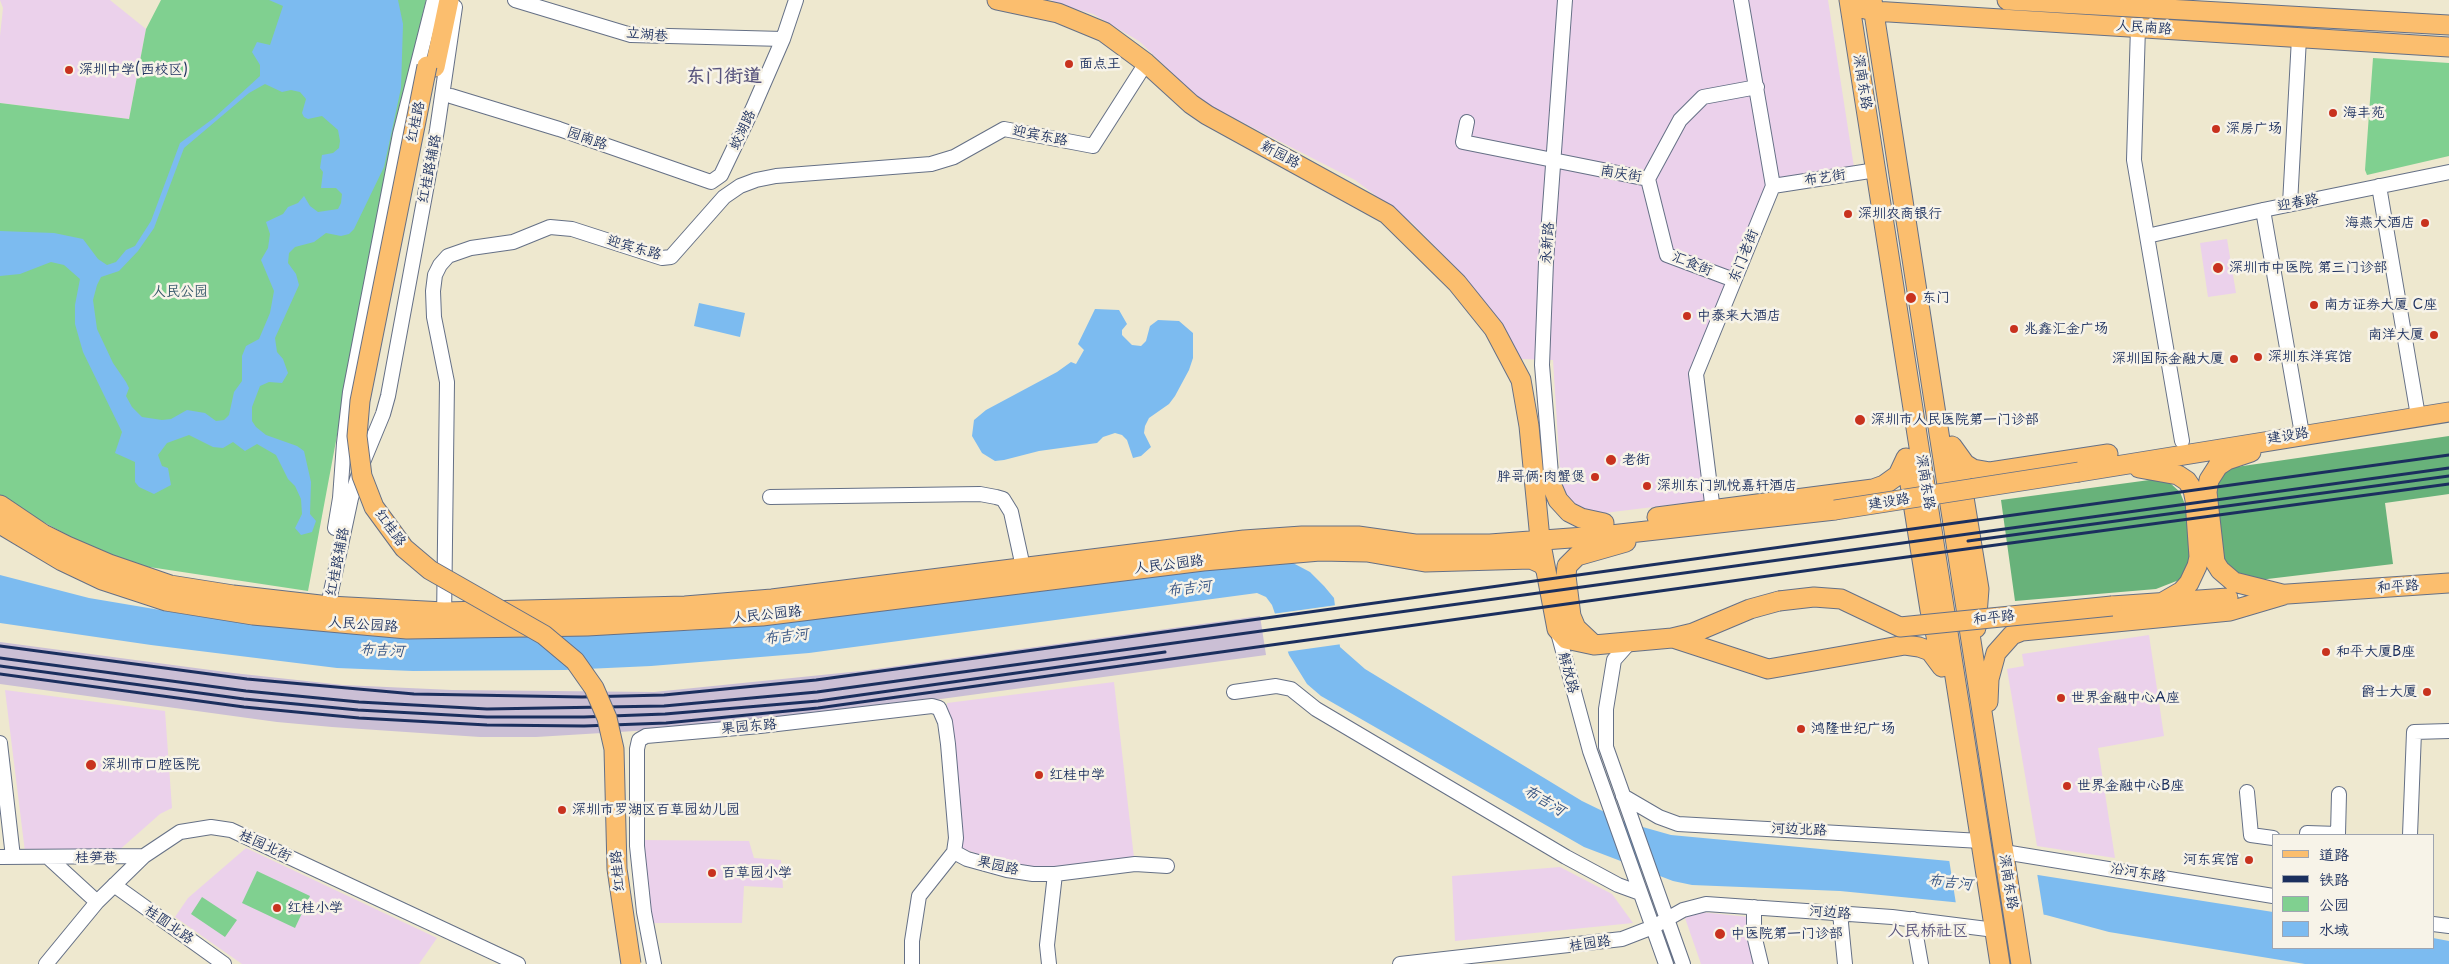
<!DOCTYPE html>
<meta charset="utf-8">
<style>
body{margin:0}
#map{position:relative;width:2449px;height:964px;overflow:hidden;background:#eee8cf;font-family:"Playpen Sans","LXGW WenKai TC",sans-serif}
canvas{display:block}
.legend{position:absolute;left:2272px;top:834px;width:162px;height:115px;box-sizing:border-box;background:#f7f3e8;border:1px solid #9fa5b1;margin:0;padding:6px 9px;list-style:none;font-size:15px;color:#1b2f5e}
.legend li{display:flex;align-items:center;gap:10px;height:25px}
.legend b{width:25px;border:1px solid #9fa5b1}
</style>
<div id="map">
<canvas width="2449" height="964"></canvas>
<ul class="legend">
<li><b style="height:6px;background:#fbbe6e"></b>道路</li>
<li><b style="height:6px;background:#1b2f5e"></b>铁路</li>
<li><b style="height:14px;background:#80d090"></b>公园</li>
<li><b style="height:14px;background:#7cbbf0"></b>水域</li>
</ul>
</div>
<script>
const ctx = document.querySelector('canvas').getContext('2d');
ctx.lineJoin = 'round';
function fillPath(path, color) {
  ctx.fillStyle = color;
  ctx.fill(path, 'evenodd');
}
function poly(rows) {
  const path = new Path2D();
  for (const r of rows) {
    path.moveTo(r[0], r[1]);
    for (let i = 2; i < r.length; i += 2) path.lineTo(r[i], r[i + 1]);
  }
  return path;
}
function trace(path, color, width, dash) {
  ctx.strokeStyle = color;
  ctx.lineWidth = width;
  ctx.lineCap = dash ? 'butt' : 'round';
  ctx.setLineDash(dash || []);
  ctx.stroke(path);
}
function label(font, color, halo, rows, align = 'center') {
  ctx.font = font + ' "Playpen Sans","LXGW WenKai TC",sans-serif';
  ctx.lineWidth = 5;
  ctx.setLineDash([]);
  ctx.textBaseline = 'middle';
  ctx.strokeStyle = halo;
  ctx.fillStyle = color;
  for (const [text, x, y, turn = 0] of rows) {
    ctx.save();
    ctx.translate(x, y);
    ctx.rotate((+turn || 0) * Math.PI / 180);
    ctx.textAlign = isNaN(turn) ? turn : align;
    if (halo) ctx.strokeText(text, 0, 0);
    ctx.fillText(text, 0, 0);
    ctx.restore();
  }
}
const built = poly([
 [0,0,110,0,146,29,129,119,0,103,0,36,3,8],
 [1052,0,1828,0,1856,180,1775,193,1703,376,1718,499,1580,516,1562,503,1553,360,1520,359,1467,279,1412,223,1355,180,1201,101,1139,41,1093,14,1055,3],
 [2227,239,2236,293,2208,297,2200,243],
 [2149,635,2164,736,2098,748,2115,858,2037,846,2007,669,2024,666,2022,654],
 [1114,682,1134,858,1023,871,959,847,947,703],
 [5,690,165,711,172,808,160,814,117,852,25,852],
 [641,840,749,841,754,858,781,860,783,888,744,886,742,923,646,923],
 [246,848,437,938,419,964,242,964,175,917,188,898],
 [1560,867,1612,894,1633,923,1455,941,1452,876],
 [1700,912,1749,917,1750,949,1756,964,1701,964,1685,918]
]);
const industrial = poly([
 [1260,616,1266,655,867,709,766,721,635,731,536,737,480,737,332,727,277,722,0,684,0,642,233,673,343,685,452,690,654,692,861,671]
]);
const green = poly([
 [161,0,426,0,391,146,308,591,116,562,0,498,0,103,129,119,146,29],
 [2373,58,2449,63,2449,156,2367,175,2365,170],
 [257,871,310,896,295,928,242,903],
 [202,897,237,920,225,937,191,914]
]);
const forest = poly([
 [2449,436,2449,494,2385,503,2393,564,2259,580,2244,577,2229,570,2222,560,2213,486,2224,470,2236,467],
 [2157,479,2170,483,2180,492,2186,507,2192,548,2189,566,2179,580,2156,589,2015,601,2001,500]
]);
const water = poly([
 [269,0,398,0,403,24,401,88,384,167,354,229,349,234,341,236,326,233,314,242,295,247,289,253,288,263,296,274,299,285,275,338,277,352,283,359,288,373,282,383,269,382,260,386,252,407,252,421,256,427,266,435,297,446,304,451,311,482,310,514,316,521,312,532,301,535,295,528,302,514,301,499,295,486,288,479,276,455,257,444,245,451,233,442,223,448,213,447,189,435,167,443,158,455,162,466,168,468,171,485,154,494,139,487,135,482,135,462,115,453,122,432,83,352,75,324,75,305,80,279,64,265,51,262,20,274,0,276,0,231,54,233,83,239,98,259,107,265,116,262,126,250,135,246,151,221,180,143,214,118,260,76,260,65,252,52,257,42,270,45,283,6],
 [265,84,282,92,291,90,300,92,306,99,302,113,304,117,308,119,322,116,338,130,340,141,339,148,333,153,322,155,320,168,323,172,321,188,336,188,342,194,341,203,338,209,318,212,310,206,304,196,298,203,288,207,283,214,266,222,270,234,268,248,261,260,274,291,270,313,259,339,246,346,242,356,242,381,234,392,229,415,224,420,216,421,205,413,187,410,171,419,162,420,142,417,132,407,126,396,129,388,126,382,113,363,97,329,93,300,97,285,101,277,119,271,138,251,154,228,184,148,249,93],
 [699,303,745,313,740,337,694,326],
 [1095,309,1119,310,1127,324,1122,330,1122,335,1132,345,1141,346,1146,341,1150,326,1158,320,1179,321,1193,333,1193,358,1189,370,1175,396,1169,404,1149,418,1145,426,1144,433,1151,447,1141,456,1133,458,1127,440,1122,435,1115,433,1103,437,1097,443,1039,451,1004,460,995,461,982,453,972,436,974,420,986,410,1057,372,1071,362,1076,364,1084,350,1078,344],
 [1267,563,1293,563,1310,572,1324,586,1334,598,1340,647,1365,669,1582,801,1625,822,1671,835,1949,861,2273,912,2273,948,2433,948,2433,938,2449,941,2449,964,2305,964,2109,932,2046,915,1973,904,1840,891,1692,885,1673,881,1584,847,1321,696,1307,684,1289,655,1272,605,1266,597,1257,593,809,653,651,666,564,670,413,671,337,668,151,645,0,623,0,575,89,598,184,614,357,633,505,637,698,630]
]);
const pier = poly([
 [1337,605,1342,644,1285,652,1272,614],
 [1949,859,2037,873,2044,917,1956,904]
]);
const minor = poly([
 [515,0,631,35,783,39],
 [2138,27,2134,160,2182,441],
 [451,96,559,129,711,182,721,175,753,108,783,39,796,0],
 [1467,122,1463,142,1648,179],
 [1648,179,1680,120,1703,97,1757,87],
 [1648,179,1667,255,1734,280],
 [1773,186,1876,170],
 [2379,186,2418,416],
 [2290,204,2299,38],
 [2263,210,2302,434],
 [2147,236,2263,210,2449,172],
 [1552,486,1542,365,1546,262,1565,0],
 [770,497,980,494,996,497,1003,499,1011,512,1023,567],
 [1713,511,1696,374,1773,186,1741,0],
 [335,528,340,498,344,443,350,392,400,134,434,0],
 [326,615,351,498,361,467,383,414,388,396,437,130,455,7],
 [444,621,447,382,434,317,433,291,435,275,440,265,448,256,471,248,513,242,550,227,572,229,662,258,671,257,724,197,740,186,756,180,776,176,931,164,954,157,1004,129,1093,146,1146,63],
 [1557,629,1590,751,1666,964],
 [1630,642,1614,660,1606,709,1606,747,1683,964],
 [1234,692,1276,686,1291,689,1316,709,1566,857,1618,885,1640,893],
 [0,743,13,857],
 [2247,792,2251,835,2273,838],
 [1623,796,1659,817,1678,824,1981,841],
 [2307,835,2307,833,2338,834,2339,794],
 [2410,835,2414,732,2449,731],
 [2004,852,2273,896],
 [0,857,144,856],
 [49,858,97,902],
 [114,885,224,964],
 [1754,907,1754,935,1761,964],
 [1840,913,1845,964],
 [1913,919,1921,964],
 [2433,924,2449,926],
 [46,964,97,902,144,856,180,832,211,827,231,830,518,964],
 [654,964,644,912,637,846,637,749,639,740,646,736,760,726,932,706,939,708,945,722,948,744,956,838,954,852],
 [912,964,912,941,919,896,954,852,967,859,1007,870,1033,874,1055,874,1135,864,1167,866],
 [1049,964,1047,945,1055,874],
 [1400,964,1622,939,1653,927,1683,910,1706,904,1892,917,1995,930]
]);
const major = poly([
 [997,0,1058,13,1104,32,1146,63,1191,104,1207,115,1387,214,1457,283,1494,329,1521,380,1529,426,1540,539,1557,629,1566,639,1594,645,1672,638,1693,633,1750,609,1779,601],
 [1849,0,2000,964],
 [1872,0,2021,964],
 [2007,0,2449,25],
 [1862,8,1873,11,2449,47],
 [435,67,449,0],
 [1952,446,1965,464,1973,469,1990,472,2108,454],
 [2251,452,2227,460,2218,466,2209,480,2207,492,2215,562,2220,570,2234,582,2282,594],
 [1954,453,1960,473,1979,589,1976,628],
 [1906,459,1930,610,1943,666],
 [2139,468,2178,475,2187,481,2193,490,2195,500,2199,557,2197,566,2189,583,2182,591,2163,602],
 [2079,472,2449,412],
 [1552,486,1558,500,1569,512,1581,518,1604,523],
 [0,505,43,534,67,546,109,564,170,585,233,595,329,606,444,612,685,606,772,599,1244,540,1302,536,1358,536,1415,544,1490,544,1611,535,1835,510],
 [1657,517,1873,489,1884,485,1898,475,1906,458],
 [0,524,62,561,102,580,166,601,253,615,407,629,587,626,762,616,1203,561,1320,551,1367,552,1425,562,1531,559,1542,564,1546,570],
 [2273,595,2449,583],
 [2112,606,2228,598],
 [1673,638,1768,669,1905,645,1919,647,1930,651,1942,667],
 [1594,645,1576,628,1571,616,1566,576,1567,566,1577,556,1626,542],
 [1988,702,1989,679,1996,653,2012,635,2022,631,2230,611,2284,595]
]);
const rail = poly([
 [1968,541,2449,476],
 [0,646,247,679,414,694,582,697,664,695,816,680,2449,455],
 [0,658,246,691,359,702,487,709,664,706,817,692,2449,468],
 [0,666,244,699,358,710,487,717,584,717,665,714,818,701,1165,652],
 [0,674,244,707,359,718,487,725,584,726,666,723,818,708,1840,566,2449,484]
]);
const majorBridge = poly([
 [427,66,360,401,357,436,362,476,374,507,404,548,430,570,544,635,575,661,594,688,607,718,614,749,617,869,631,964],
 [1835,510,2079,472],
 [1779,601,1814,597,1841,599,1900,627,2112,606]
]);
const markers = [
 [1069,64,5,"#c8321e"],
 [69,70,5,"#c8321e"],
 [2333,113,5,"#c8321e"],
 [2216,129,5,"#c8321e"],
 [1848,214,5,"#c8321e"],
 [2425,223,5,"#c8321e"],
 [2218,268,6,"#c8321e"],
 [1911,298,6,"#c8321e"],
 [2314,305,5,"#c8321e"],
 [1687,316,5,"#c8321e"],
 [2014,329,5,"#c8321e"],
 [2434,335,5,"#c8321e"],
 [2258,357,5,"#c8321e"],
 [2234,359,5,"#c8321e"],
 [1860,420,6,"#c8321e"],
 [1611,460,6,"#c8321e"],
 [1595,477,5,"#c8321e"],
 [1647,486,5,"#c8321e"],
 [2326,652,5,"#c8321e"],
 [2427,692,5,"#c8321e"],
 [2061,698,5,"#c8321e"],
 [1801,729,5,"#c8321e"],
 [91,765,6,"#c8321e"],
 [1039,775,5,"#c8321e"],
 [2067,786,5,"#c8321e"],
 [562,810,5,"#c8321e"],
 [2249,860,5,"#c8321e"],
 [712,873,5,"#c8321e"],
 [277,908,5,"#c8321e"],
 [1720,934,6,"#c8321e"]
];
const streetNames = [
 ["人民南路",2144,28,4],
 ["立湖巷",647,35,6],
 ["深南东路",1862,82,81],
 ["红桂路",416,122,-78],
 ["蛟湖路",743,130,-65],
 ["迎宾东路",1040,136,11],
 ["园南路",587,139,19],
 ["新园路",1280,155,28],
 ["红桂路辅路",430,169,-79],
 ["南庆街",1621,174,9],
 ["布艺街",1825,178,-9],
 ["迎春路",2298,203,-11],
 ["永新路",1548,243,-86],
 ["迎宾东路",634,248,16],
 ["东门老街",1744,256,-68],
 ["汇食街",1692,264,22],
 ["建设路",2288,436,-9],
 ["深南东路",1925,482,81],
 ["建设路",1889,502,-9],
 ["红桂路",390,528,54],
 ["红桂路辅路",338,562,-79],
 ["人民公园路",1169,565,-7],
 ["和平路",2398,587,-4],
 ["人民公园路",767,615,-6],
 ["和平路",1994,618,-6],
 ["人民公园路",363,625,4],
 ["解放路",1568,673,75],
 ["果园东路",749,727,-5],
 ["河边北路",1799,830,2],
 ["桂园北街",265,846,25],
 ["桂笋巷",96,858],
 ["果园路",998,866,13],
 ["红桂路",618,871,-95],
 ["沿河东路",2138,873,9],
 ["深南东路",2008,882,81],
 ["河边路",1830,913,4],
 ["桂圆北路",169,925,35],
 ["桂园路",1590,944,-8]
];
const poiNames = [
 ["面点王",1079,64],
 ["深圳中学(西校区)",79,70],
 ["海丰苑",2343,113],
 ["深房广场",2226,129],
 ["深圳农商银行",1858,214],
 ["海燕大酒店",2415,223,"right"],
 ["深圳市中医院 第三门诊部",2229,268],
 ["东门",1922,298],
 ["南方证券大厦 C座",2324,305],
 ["中泰来大酒店",1697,316],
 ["兆鑫汇金广场",2024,329],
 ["南洋大厦",2424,335,"right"],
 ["深圳东洋宾馆",2268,357],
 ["深圳国际金融大厦",2224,359,"right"],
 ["深圳市人民医院第一门诊部",1871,420],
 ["老街",1622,460],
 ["胖哥俩·肉蟹煲",1585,477,"right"],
 ["深圳东门凯悦嘉轩酒店",1657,486],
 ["和平大厦B座",2336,652],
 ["爵士大厦",2417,692,"right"],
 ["世界金融中心A座",2071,698],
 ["鸿隆世纪广场",1811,729],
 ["深圳市口腔医院",102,765],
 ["红桂中学",1049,775],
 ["世界金融中心B座",2077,786],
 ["深圳市罗湖区百草园幼儿园",572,810],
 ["河东宾馆",2239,860,"right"],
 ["百草园小学",722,873],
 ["红桂小学",287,908],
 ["中医院第一门诊部",1731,934]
];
const parkNames = [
 ["人民公园",180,292]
];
const waterNames = [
 ["布吉河",1189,589,-7],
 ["布吉河",786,637,-7],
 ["布吉河",382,651,2],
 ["布吉河",1544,801,31],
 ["布吉河",1950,883,6]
];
const quarterNames = [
 ["人民桥社区",1928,932]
];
const districtNames = [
 ["东门街道",724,77]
];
fillPath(built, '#ebd1eb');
fillPath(industrial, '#cbbfd5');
fillPath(green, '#80d090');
fillPath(forest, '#68b27a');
fillPath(water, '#7cbbf0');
fillPath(pier, '#eee8cf');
trace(minor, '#657086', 16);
trace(major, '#657086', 21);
trace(minor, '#fff', 14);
trace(major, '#fbbe6e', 19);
trace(rail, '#1b2f5e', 3);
trace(majorBridge, '#657086', 21, []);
trace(majorBridge, '#fbbe6e', 19);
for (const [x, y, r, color] of markers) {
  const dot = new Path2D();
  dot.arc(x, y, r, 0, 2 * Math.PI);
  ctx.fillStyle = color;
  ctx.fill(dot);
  trace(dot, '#f7f3e8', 2);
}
label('14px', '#1b2f5e', '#f7f3e8', streetNames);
label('14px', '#1b2f5e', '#f7f3e8', poiNames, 'left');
label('14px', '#34576a', '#f7f3e8', parkNames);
label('italic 15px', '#335282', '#f7f3e8', waterNames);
label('16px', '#59557e', '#f7f3e8', quarterNames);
label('bold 19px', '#59557e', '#f7f3e8', districtNames);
</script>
